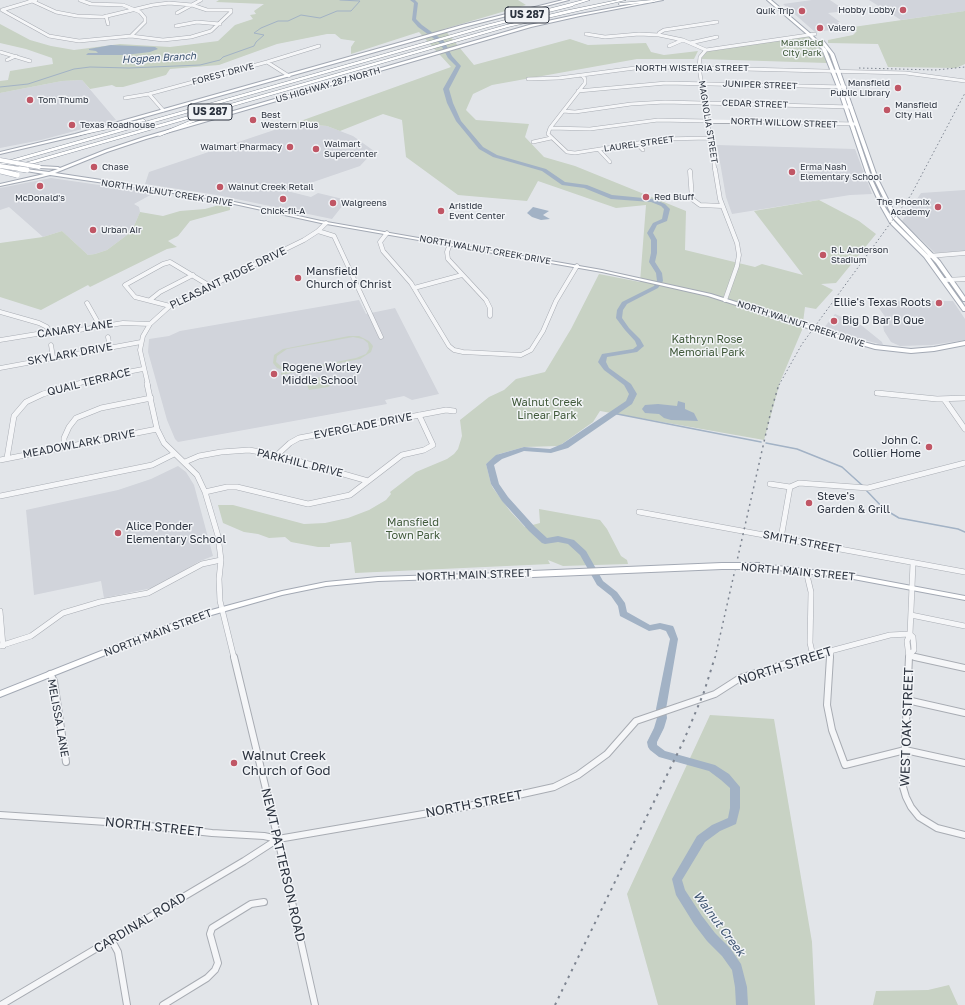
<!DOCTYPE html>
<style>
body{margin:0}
canvas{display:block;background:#e2e5e9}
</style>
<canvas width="965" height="1005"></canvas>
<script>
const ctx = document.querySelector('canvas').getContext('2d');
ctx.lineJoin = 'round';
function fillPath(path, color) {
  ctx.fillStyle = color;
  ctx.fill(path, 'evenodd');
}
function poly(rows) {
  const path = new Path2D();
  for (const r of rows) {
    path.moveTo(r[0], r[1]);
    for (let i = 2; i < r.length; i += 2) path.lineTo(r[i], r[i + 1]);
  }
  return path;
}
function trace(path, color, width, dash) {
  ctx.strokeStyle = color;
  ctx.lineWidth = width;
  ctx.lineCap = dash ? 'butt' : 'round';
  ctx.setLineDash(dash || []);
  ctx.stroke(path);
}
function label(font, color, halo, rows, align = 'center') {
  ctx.font = font + ' "Golos Text",sans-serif';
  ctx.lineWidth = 3;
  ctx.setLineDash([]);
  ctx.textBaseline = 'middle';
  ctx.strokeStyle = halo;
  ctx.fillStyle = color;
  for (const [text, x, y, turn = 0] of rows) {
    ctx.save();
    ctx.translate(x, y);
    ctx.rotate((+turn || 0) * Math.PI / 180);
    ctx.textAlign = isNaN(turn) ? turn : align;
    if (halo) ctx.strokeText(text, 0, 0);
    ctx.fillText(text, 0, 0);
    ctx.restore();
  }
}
const built = poly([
 [812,0,830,0,846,11,828,13,840,22,837,22,846,28,815,32,783,4],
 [869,0,965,0,965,11,901,20],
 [82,80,116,120,41,140,0,148,0,93,62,81],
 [295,123,327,126,353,136,374,151,360,166,287,191,311,197,318,193,347,200,332,219,217,195,145,184,149,172],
 [717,145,855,149,872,194,850,195,732,214,726,197],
 [51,178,154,193,134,204,139,207,140,212,134,226,127,235,107,250,95,254,88,255,62,231,43,237,9,207,0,210,0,188],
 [965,190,965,251,935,253,902,221,921,193],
 [359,300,366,314,395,308,439,394,412,400,404,396,385,400,387,404,178,442,175,439,167,420,148,352,149,339,169,336,180,331],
 [894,301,953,301,965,319,965,340,932,345,900,346,891,342,884,331,883,325,887,323,886,318,876,304],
 [835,314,861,325,882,342,883,345,823,329],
 [178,466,186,472,194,485,213,556,198,562,165,582,152,588,104,598,101,581,34,595,26,510,118,490,151,479]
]);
const green = poly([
 [219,0,518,0,526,5,444,29,474,65,570,39,588,45,646,43,651,52,664,55,698,51,694,59,637,59,492,85,473,94,466,110,476,120,529,124,525,137,544,157,575,166,686,211,685,250,755,267,762,264,803,275,754,211,819,200,859,221,876,234,836,283,821,284,833,290,816,309,805,307,802,330,780,382,764,440,600,411,593,422,559,446,524,447,499,454,486,464,491,484,493,488,510,511,525,527,540,523,539,509,600,520,607,529,621,556,627,560,628,564,563,566,548,560,550,564,355,573,351,542,330,544,330,547,318,547,291,542,285,537,269,538,258,534,244,532,223,523,218,505,233,505,304,524,325,523,348,518,369,510,386,500,391,494,390,492,416,472,447,459,454,454,458,449,462,436,460,420,489,397,504,390,516,379,545,372,571,329,599,274,640,282,646,205,616,208,538,181,527,201,458,195,406,157,402,120,383,114,340,131,327,126,295,123,451,67,419,32,351,54,351,47,355,41,341,39,335,34,327,34,277,44,219,65,170,69,166,75,123,87,116,87,112,85,90,89,82,80,62,81,0,93,0,81,8,80,10,71,53,64,52,58,26,49,0,43,0,24,30,40,51,46,74,50,120,44,170,47,218,41,235,25,253,19,250,15,256,14,254,11,264,4,216,2],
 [965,11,965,64,956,68,888,67,878,44,828,43,828,40,853,35,857,31,846,28],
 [808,36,820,47,827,63,701,59,707,51],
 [219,205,230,207,230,210,190,221,178,236,168,241,177,247,167,249,90,287,88,285,41,310,0,297,0,243,43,237,62,231,88,255,95,254,107,250,127,235,134,226,140,212,163,216,180,211,205,209],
 [349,336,359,336,369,341,373,346,371,352,360,359,281,375,281,373,286,371,277,368,273,363,274,355,283,349],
 [353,337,363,339,368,343,369,349,366,354,356,358,295,370,284,369,276,362,277,356,287,349],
 [324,376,327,376,331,385,328,387,309,390,305,381],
 [710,715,774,719,812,942,815,1005,658,1005,627,894],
 [949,985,958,1005,873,1005,876,991,928,990]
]);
const water = poly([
 [111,45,155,47,158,49,150,52,125,55,86,55,88,53,98,53,96,51,89,50,89,49],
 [533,207,549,211,543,215,550,219,541,220,532,217,527,213],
 [678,401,685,403,685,409,694,413,698,421,671,420,664,418,659,414,645,413,642,409,645,405,658,404,677,406]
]);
const streamFar1 = poly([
 [0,87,28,84,74,69,90,67,129,68,200,65,220,60,223,57,254,46,256,42,264,35,254,33,261,28,278,21,288,21,301,15,320,18,337,11,351,11,360,1,340,0]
]);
const stream = poly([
 [612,413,761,442],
 [766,443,797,449,842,467,863,486],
 [865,489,884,509,899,518,958,529,965,532]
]);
const river = poly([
 [410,0,415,0,418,3,416,19,422,25,444,41,452,56,461,66,449,89,453,103,461,121,483,147,497,155,546,169,565,182,587,185,612,195,654,199,665,204,670,209,667,221,657,225,653,233,657,240,657,253,655,262,662,273,663,281,658,288,627,304,623,310,622,318,629,328,640,339,644,346,637,352,607,357,606,362,609,368,631,384,637,394,632,404,568,448,551,453,524,451,502,459,494,465,499,484,508,497,535,527,547,538,558,536,574,540,586,551,603,581,617,592,625,603,627,612,650,625,660,623,673,626,674,628,678,639,666,709,667,718,664,728,657,742,657,745,665,751,715,765,729,774,740,787,740,808,736,824,720,831,705,842,682,880,685,890,702,916,715,933,730,948,741,964,747,987,748,1005,736,1005,735,987,732,970,722,956,707,941,694,924,676,895,672,879,697,836,712,825,728,818,730,808,730,788,721,780,709,771,659,757,650,750,648,747,647,742,654,728,657,718,656,709,670,639,666,631,660,629,649,631,620,616,618,606,611,596,597,585,580,555,568,544,558,542,545,544,542,543,529,531,502,501,491,484,486,464,496,455,524,447,550,449,562,444,626,401,629,394,624,385,604,370,598,362,602,354,633,349,637,346,635,341,625,330,616,318,617,310,622,302,654,286,657,281,656,273,649,262,651,253,651,240,647,233,653,223,662,219,664,209,661,206,651,202,611,199,584,188,562,185,542,171,493,157,479,149,456,121,447,103,443,89,456,66,448,58,440,43,418,27,412,20,414,3,410,0]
]);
const minorFar3 = poly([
 [30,0,32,1],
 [80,0,91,4,123,5,140,12,145,18,145,22,131,36],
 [32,1,56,12,77,16,103,17,153,5,169,3,192,5,207,10,231,10,231,12,211,31,191,37,163,40,131,36,79,41,49,36,2,10,32,1],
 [32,1,36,0],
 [177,13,201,0],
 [106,16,108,24],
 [176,26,197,22,220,24],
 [586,34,605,37,639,34,659,35,683,40,706,50],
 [659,35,659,33,664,30,717,22],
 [690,43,717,37],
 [669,46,683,40],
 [0,52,30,61],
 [7,60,16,56],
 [267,62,289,76],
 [582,75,585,79,585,83,550,128,548,134,567,152,575,153,663,139,710,138],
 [528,79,559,78,635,68,663,67,906,73,965,81],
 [578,91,666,83,845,87],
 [149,94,163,110],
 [125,98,149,94,267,62,319,46],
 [563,111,575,112,631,104,665,102,851,107],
 [550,128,590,129,658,120,856,124],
 [533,142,551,138],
 [636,143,643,150],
 [598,149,610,162],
 [715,170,699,67,700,57,706,50,815,34]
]);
const minorFar2 = poly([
 [715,169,720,199,737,243,739,255,737,266,725,300],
 [690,171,692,199,700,205,722,206],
 [318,231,334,236,381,337],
 [387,233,380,242,383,251,411,283,449,346,454,350,463,352,521,355,531,350,543,331,556,301,577,266],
 [450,244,447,252,448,259,486,300,490,308,490,316],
 [929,256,965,253],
 [945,280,965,279],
 [414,288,462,275],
 [150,300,160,292,193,275],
 [87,303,100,326],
 [170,306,135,297,125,285,163,264,170,262,210,286],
 [0,312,39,323,47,327,49,332],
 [108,337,110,347],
 [0,340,49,332,79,330,123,323,150,324],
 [51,345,53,357],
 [0,368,141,342],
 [73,385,101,377,143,369],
 [148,385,140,350,143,336,150,324,170,306,304,240,318,231,326,223]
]);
const minorFar1 = poly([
 [147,384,157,429,164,443,197,475,205,492,218,536,221,560,219,579,220,601,234,658],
 [877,393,937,399,965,398],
 [944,399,965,429],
 [64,447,64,438,69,427,76,418,101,408,151,398],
 [277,455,290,443,299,438,446,410,454,411],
 [7,458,14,416,26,402,43,394,76,384],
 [0,460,157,429],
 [185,462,199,456,221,452,249,450,277,455,368,481],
 [770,484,790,487,799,483,868,488,965,463],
 [205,492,227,487,237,487,308,504,350,495,402,455,424,450,433,445,419,415],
 [0,496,152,465,174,454],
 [639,512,965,572],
 [781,538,790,487],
 [806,571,811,592,810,643,813,656],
 [0,611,3,646],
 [911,615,965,626],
 [0,646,31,636,63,613,100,602,148,593,202,564,221,560],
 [909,656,920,658],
 [909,656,914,650,913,637,910,634],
 [804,658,890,635,910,634],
 [830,658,831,650],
 [909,658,907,641,910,634,913,563]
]);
const minor = poly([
 [234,657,278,839,315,1005],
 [830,657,827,705,832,730,845,765,905,750,965,763],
 [909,657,903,787,906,797,911,807,919,817,937,828,965,835],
 [915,657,965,668],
 [50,674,54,681,66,762],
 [907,700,965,713],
 [0,815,122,823,212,833,264,836,278,839,464,807,554,787,578,775,607,754,636,721,715,694,740,678,807,657],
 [111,939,118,952,127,1005],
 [1,1005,244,861,278,839],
 [163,1005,207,978,215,970,218,963,210,934,212,928,251,904,264,902]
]);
const major = poly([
 [563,0,569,0,464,27,77,136,0,154,0,152,75,134,462,25,563,0],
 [656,0,663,0,580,16,531,27,146,139,107,152,55,173,207,196,321,221,602,270,711,294,852,339,875,345,911,349,934,347,965,341,965,345,934,351,911,353,875,349,848,341,708,296,602,272,321,223,207,198,50,175,38,178,0,186,0,184,44,174,26,171,26,169,49,172,58,169,39,168,37,167,39,166,58,167,60,168,105,150,144,137,529,25,580,14,656,0],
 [767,0,771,0,811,34,826,49,841,87,872,179,885,207,894,221,928,255,965,307,965,311,963,311,924,257,890,223,881,207,868,179,837,87,822,49,809,36,767,0],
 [821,40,823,40,834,54,878,179,897,217,940,261,965,297,965,301,963,301,936,263,893,218,874,179,830,54,820,41,821,40],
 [758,564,760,564,848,574,965,596,965,600,848,578,760,568,758,568,757,566,758,564],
 [532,572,534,572,535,574,534,576,532,576,378,581,326,586,282,595,208,616,148,638,0,697,0,691,144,634,204,612,282,591,326,582,378,577,532,572]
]);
const highway = poly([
 [583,0,590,0,574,5,573,6,488,27,0,166,0,163,486,25,583,0],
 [618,0,626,0,508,27,0,173,0,170,506,25,569,10,618,0],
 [652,0,656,1,654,2,620,5,618,4,620,3,652,0],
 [199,117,203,118,160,136,156,135,199,117],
 [143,119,145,120,145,121,76,136,74,135,143,119]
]);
const railFar2 = poly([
 [859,68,936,70,965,67],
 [779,385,802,344,911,195,965,93]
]);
const railFar1 = poly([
 [715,658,771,411,779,384]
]);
const rail = poly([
 [555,1005,684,740,704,692,715,657]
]);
const majorBridgeFar2 = poly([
 [0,160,39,167],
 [0,166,26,170]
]);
const majorBridgeFar1 = poly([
 [20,169,27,170],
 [0,171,17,175]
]);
const majorBridge = poly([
 [532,574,722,566,760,566]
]);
const markers = [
 [903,10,4,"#c05665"],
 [802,11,4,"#c05665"],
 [820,28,4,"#c05665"],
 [898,88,4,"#c05665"],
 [30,100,4,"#c05665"],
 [887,110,4,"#c05665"],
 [253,120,4,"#c05665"],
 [72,125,4,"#c05665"],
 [290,147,4,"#c05665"],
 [316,149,4,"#c05665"],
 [94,167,4,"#c05665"],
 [792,172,4,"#c05665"],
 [40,186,4,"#c05665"],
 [220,187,4,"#c05665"],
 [646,197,4,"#c05665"],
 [283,199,4,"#c05665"],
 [333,203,4,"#c05665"],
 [938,207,4,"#c05665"],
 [441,211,4,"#c05665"],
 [93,230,4,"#c05665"],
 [823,255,4,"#c05665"],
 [298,278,4,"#c05665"],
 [939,303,4,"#c05665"],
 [834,321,4,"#c05665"],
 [274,374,4,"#c05665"],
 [929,447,4,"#c05665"],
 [809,503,4,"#c05665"],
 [118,533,4,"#c05665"],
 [234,763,4,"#c05665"]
];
const farPoinames = [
 ["Hobby Lobby",895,10,"right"],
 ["Quik Trip",794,11,"right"],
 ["Valero",828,28],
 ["Mansfield",890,83,"right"],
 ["Public Library",890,93,"right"],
 ["Tom Thumb",38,100],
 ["Mansfield",895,105],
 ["City Hall",895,115],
 ["Best",261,115],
 ["Western Plus",261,125],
 ["Texas Roadhouse",80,125],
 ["Walmart",324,144],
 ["Supercenter",324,154],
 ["Walmart Pharmacy",282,147,"right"],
 ["Chase",102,167],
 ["Erma Nash",800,167],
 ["Elementary School",800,177],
 ["Walnut Creek Retail",228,187],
 ["Red Bluff",654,197],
 ["McDonald's",40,198,"center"],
 ["The Phoenix",930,202,"right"],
 ["Academy",930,212,"right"],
 ["Walgreens",341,203],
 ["Aristide",449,206],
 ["Event Center",449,216],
 ["Chick-fil-A",283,211,"center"],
 ["Urban Air",101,230],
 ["R L Anderson",831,250],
 ["Stadium",831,260]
];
const farParknames = [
 ["Mansfield",802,43],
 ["City Park",802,53]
];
const farStreetnames = [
 ["NORTH WISTERIA STREET",692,68],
 ["FOREST DRIVE",223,74,-15],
 ["US HIGHWAY 287 NORTH",328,85,-16],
 ["JUNIPER STREET",760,85,2],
 ["CEDAR STREET",755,104,2],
 ["MAGNOLIA STREET",708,122,81],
 ["NORTH WILLOW STREET",784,123,2],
 ["LAUREL STREET",639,144,-8],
 ["NORTH WALNUT CREEK DRIVE",167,193,9],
 ["NORTH WALNUT CREEK DRIVE",485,250,10],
 ["NORTH WALNUT CREEK DRIVE",801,324,18]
];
const shields = [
 [527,15,44],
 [210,112,44]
];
const shieldNames = [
 ["US 287",527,15],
 ["US 287",210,112]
];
const farWaternames = [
 ["Hogpen Branch",159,58,-3]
];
const poiNames = [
 ["Mansfield",306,272],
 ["Church of Christ",306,285],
 ["Ellie's Texas Roots",931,303,"right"],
 ["Big D Bar B Que",842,321],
 ["Rogene Worley",282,368],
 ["Middle School",282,381],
 ["John C.",921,441,"right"],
 ["Collier Home",921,454,"right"],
 ["Steve's",817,497],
 ["Garden & Grill",817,510],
 ["Alice Ponder",126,527],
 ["Elementary School",126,540]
];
const streetNames = [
 ["PLEASANT RIDGE DRIVE",228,278,-26],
 ["CANARY LANE",75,329,-8],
 ["SKYLARK DRIVE",70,354,-10],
 ["QUAIL TERRACE",89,382,-14],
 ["EVERGLADE DRIVE",363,426,-11],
 ["MEADOWLARK DRIVE",79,444,-11],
 ["PARKHILL DRIVE",300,463,14],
 ["SMITH STREET",802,542,11],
 ["NORTH MAIN STREET",798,572,5],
 ["NORTH MAIN STREET",474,575,-2],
 ["NORTH MAIN STREET",158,633,-21],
 ["MELISSA LANE",58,718,80]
];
const parkNames = [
 ["Kathryn Rose",707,340],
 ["Memorial Park",707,353],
 ["Walnut Creek",547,403],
 ["Linear Park",547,416],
 ["Mansfield",413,523],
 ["Town Park",413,536]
];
const waterNames = [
 ["Walnut Creek",719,924,53]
];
const nearStreetnames = [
 ["NORTH STREET",785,666,-18],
 ["WEST OAK STREET",907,727,-88],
 ["NORTH STREET",474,804,-11],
 ["NORTH STREET",154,827,6],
 ["NEWT PATTERSON ROAD",283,865,77],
 ["CARDINAL ROAD",140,923,-31]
];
const nearPoinames = [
 ["Walnut Creek",242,756],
 ["Church of God",242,771]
];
fillPath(built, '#d1d4db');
fillPath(green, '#c8d2c4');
fillPath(water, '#a2b2c5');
trace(streamFar1, '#a2b2c5', 1);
trace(stream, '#a2b2c5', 1.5);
fillPath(river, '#a2b2c5');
trace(minorFar3, '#a8acb3', 4);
trace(minorFar2, '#a8acb3', 5);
trace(minorFar1, '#a8acb3', 6);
trace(minor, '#a8acb3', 8);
trace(major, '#a3a9b4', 2);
trace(highway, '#8b939e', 1);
trace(minorFar3, '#f5f6f8', 3);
trace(minorFar2, '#f5f6f8', 4);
trace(minorFar1, '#f5f6f8', 5);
trace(minor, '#f5f6f8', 6);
fillPath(major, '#fff');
fillPath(highway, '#fff');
trace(railFar2, '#7e8591', 1, [1.5, 2.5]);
trace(railFar1, '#7e8591', 1.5, [2, 4]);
trace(rail, '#7e8591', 2, [2.5, 5]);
trace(majorBridgeFar2, '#a3a9b4', 5, []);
trace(majorBridgeFar1, '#a3a9b4', 6, []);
trace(majorBridge, '#a3a9b4', 8, []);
trace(majorBridgeFar2, '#fff', 4);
trace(majorBridgeFar1, '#fff', 5);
trace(majorBridge, '#fff', 6);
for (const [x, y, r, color] of markers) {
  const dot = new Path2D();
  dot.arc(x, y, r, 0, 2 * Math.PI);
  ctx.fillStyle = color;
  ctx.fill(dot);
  trace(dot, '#f2f4f7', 1.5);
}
label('9px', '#2c333f', '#f2f4f7', farPoinames, 'left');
label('9px', '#415a3b', '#f2f4f7', farParknames);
label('9px', '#2c333f', '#f2f4f7', farStreetnames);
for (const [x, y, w] of shields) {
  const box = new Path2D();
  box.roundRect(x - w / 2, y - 8, w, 16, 3);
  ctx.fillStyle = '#f2f4f7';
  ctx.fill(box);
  trace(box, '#2c333f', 1);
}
label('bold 10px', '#2c333f', null, shieldNames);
label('italic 10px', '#3b526f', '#f2f4f7', farWaternames);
label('11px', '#2c333f', '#f2f4f7', poiNames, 'left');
label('11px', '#2c333f', '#f2f4f7', streetNames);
label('11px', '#415a3b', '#f2f4f7', parkNames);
label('italic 12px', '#3b526f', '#f2f4f7', waterNames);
label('13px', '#2c333f', '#f2f4f7', nearStreetnames);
label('13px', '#2c333f', '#f2f4f7', nearPoinames, 'left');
</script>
